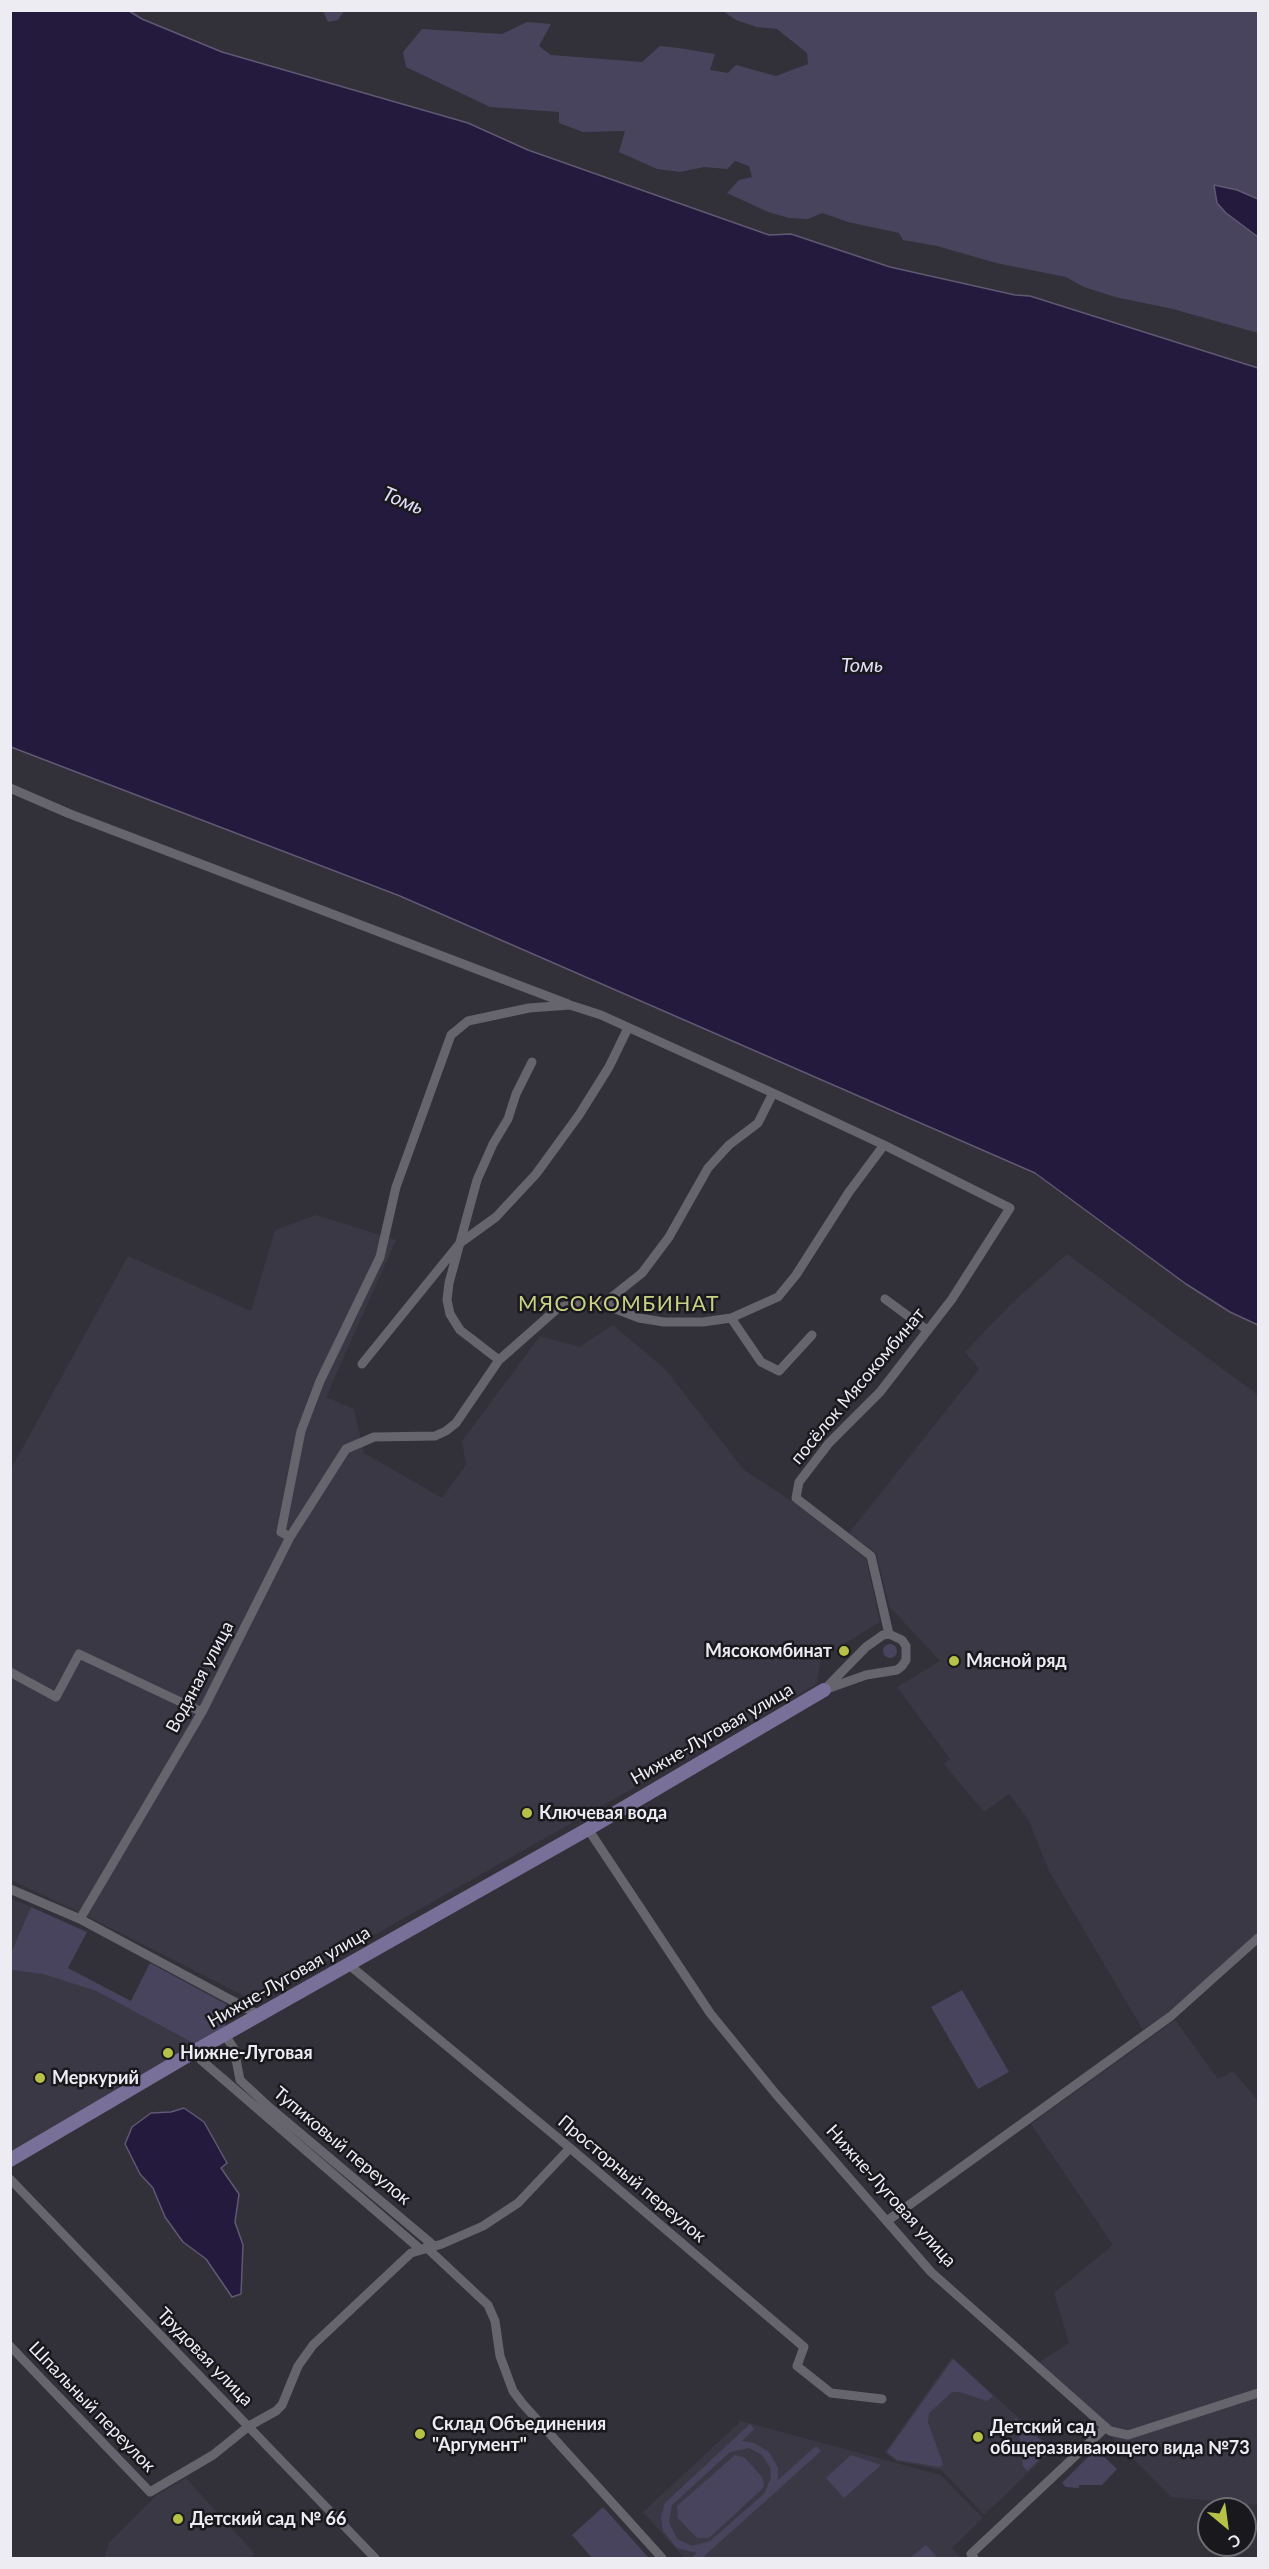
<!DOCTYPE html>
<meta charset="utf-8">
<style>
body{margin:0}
#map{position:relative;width:1269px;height:2569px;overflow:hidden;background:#323038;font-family:Lato,sans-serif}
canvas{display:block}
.frame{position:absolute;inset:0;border:12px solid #edecf2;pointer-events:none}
.north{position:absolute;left:1197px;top:2497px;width:60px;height:60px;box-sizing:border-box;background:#19191d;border:2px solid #6e6d72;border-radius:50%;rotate:151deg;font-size:16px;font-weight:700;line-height:24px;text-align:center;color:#edecf2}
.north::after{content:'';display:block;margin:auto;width:21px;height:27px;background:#b8c147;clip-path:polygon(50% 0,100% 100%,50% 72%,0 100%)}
</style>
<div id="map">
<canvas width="1269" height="2569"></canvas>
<div class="frame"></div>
<div class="north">С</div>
</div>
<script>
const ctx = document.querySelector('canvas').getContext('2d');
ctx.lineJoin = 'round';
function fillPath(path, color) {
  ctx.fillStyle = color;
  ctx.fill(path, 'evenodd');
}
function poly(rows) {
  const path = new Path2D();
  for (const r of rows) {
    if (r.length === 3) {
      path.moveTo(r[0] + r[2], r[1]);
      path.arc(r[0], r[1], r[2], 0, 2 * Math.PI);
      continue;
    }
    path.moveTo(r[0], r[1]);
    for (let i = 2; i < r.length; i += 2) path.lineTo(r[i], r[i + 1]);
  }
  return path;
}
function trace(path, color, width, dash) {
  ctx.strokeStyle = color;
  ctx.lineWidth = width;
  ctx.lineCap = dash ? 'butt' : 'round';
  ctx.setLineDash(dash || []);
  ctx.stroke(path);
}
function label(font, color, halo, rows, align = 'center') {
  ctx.font = font + ' Lato,sans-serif';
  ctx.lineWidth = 5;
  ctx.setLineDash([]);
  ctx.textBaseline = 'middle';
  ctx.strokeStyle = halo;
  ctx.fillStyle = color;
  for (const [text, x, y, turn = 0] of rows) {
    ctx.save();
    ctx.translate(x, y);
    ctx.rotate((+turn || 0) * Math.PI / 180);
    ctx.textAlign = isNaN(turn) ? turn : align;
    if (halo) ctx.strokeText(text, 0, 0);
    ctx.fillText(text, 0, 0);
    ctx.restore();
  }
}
const built = poly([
 [316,1215,396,1240,326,1397,354,1409,364,1453,442,1498,466,1465,462,1441,540,1336,579,1347,613,1325,665,1369,744,1470,795,1503,866,1559,880,1622,821,1658,817,1684,256,2002,83,1914,11,1880,11,1469,128,1256,251,1311,275,1230],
 [1067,1254,1258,1395,1258,1932,1253,1942,1168,2012,1143,2030,1049,1871,1028,1819,1009,1794,984,1812,944,1764,950,1759,897,1687,940,1661,889,1606,876,1553,849,1533,979,1369,965,1352,1013,1302],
 [10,1898,31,1907,11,1953,10,1953],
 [11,1970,43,1974,96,1991,197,2045,11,2154],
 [1175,2020,1218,2079,1233,2071,1258,2101,1258,2505,1171,2497,1038,2363,1069,2343,1054,2293,1113,2245,1031,2124],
 [952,2357,1053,2449,984,2515,941,2470,896,2461,885,2452],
 [741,2421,941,2475,983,2518,952,2548,961,2558,684,2558,643,2512],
 [186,2478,255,2554,251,2558,104,2558,109,2543,157,2495]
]);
const green = poly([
 [323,11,344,11,338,20,328,22],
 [723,11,1258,11,1258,333,1173,309,1115,297,1084,287,1066,277,996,263,937,246,903,240,899,233,848,222,822,213,808,219,789,218,768,212,727,193,739,180,752,177,749,166,735,161,727,169,704,167,680,172,657,169,619,152,625,131,583,132,559,123,559,112,490,107,406,67,403,52,422,29,502,34,527,22,551,24,539,46,551,55,642,62,660,46,679,48,715,54,710,70,728,73,736,65,776,76,808,64,807,53,777,29,757,27,736,20],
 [890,1651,7],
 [31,1907,87,1932,68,1968,131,2001,150,1963,226,2004,225,2026,197,2045,96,1991,43,1974,11,1970,11,1953],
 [962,1990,1009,2072,978,2089,931,2007],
 [953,2359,993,2396,987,2401,960,2392,952,2392,929,2413,928,2423,943,2464,940,2467,897,2460,887,2452],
 [1016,2418,1049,2448,1049,2451,1027,2471,1023,2466,1018,2426,1014,2420],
 [750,2424,754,2429,742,2441,754,2443,769,2452,778,2468,778,2480,816,2446,821,2451,702,2558,691,2558,697,2553,677,2548,663,2531,661,2517,665,2503],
 [749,2448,761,2454,770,2467,771,2478,764,2494,710,2541,692,2546,677,2539,669,2522,672,2505,730,2452],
 [1096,2449,1117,2469,1102,2485,1079,2485,1079,2488,1066,2487,1062,2483],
 [735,2455,745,2458,762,2477,764,2484,763,2488,709,2538,697,2538,678,2518,677,2506],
 [851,2455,881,2465,844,2498,826,2478],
 [603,2507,649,2558,592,2558,572,2535],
 [926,2545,938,2558,910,2558]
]);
const water = poly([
 [10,11,129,11,142,19,222,52,468,123,528,150,769,235,791,234,890,267,1015,295,1030,296,1258,368,1258,1325,1230,1312,1186,1284,1035,1173,400,896,11,747,10,11],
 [1214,185,1237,190,1258,199,1258,237,1226,213,1217,203,1214,185],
 [184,2108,204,2122,227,2163,221,2168,239,2194,235,2222,243,2245,242,2270,241,2294,232,2297,206,2259,183,2242,165,2217,153,2188,140,2174,125,2144,132,2127,151,2113,171,2112,184,2108]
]);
const street = poly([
 [10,788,70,814,568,1004],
 [885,1299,927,1330],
 [603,1304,639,1318,664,1322,703,1322,731,1318,778,1297,796,1275,849,1192,884,1145],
 [731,1318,761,1362,779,1371,812,1335],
 [499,1360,460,1330,450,1314,447,1300,449,1283,477,1180,493,1144,508,1119,516,1094,532,1062],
 [362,1364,460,1243,496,1217,536,1174,579,1115,609,1067,628,1028],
 [290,1537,281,1532,301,1431,320,1381,380,1257,396,1187,451,1035,468,1021,529,1008,570,1005,601,1015,773,1093,884,1145,1010,1208,952,1299,880,1392,829,1443,799,1482,796,1498,871,1556,889,1634],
 [889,1634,902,1640,906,1646,906,1660,902,1666,897,1670,866,1675,824,1690,866,1647,883,1635,889,1634],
 [10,1672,56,1697,79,1654,202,1712],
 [588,1829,710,2013,775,2093,931,2272,1110,2431,1128,2435,1258,2393],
 [10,1889,80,1919,259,2015],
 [80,1919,202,1712,290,1537,346,1449,374,1437,435,1436,446,1431,456,1423,499,1360,558,1308,575,1303,603,1304,642,1273,669,1237,708,1168,729,1145,758,1123,773,1093],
 [348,1964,570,2148,804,2347,797,2366,831,2393,882,2399],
 [225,2035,234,2049,240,2080,269,2107,433,2245],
 [193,2053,420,2249],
 [10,2179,375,2558],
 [887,2221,1171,2016,1258,1938],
 [426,2247,488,2305,495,2321,500,2356,513,2391,522,2403,662,2558],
 [10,2346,150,2492,213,2455,249,2426,276,2411,282,2405,298,2366,313,2345,411,2253,442,2244,483,2226,518,2203,570,2148],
 [974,2558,971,2554,1106,2427]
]);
const secondary = poly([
 [10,2160,197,2050,588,1829,824,1690]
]);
const markers = [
 [844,1651,6,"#b8c147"],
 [954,1661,6,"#b8c147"],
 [527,1813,6,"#b8c147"],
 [168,2053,6,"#b8c147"],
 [40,2078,6,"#b8c147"],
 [420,2434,6,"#b8c147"],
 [978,2437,6,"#b8c147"],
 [178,2519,6,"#b8c147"]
];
const streetNames = [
 ["посёлок Мясокомбинат",858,1386,-50],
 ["Водяная улица",200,1677,-62],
 ["Нижне-Луговая улица",712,1734,-30],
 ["Нижне-Луговая улица",289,1977,-30],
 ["Тупиковый переулок",342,2146,40],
 ["Просторный переулок",632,2179,40],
 ["Нижне-Луговая улица",891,2196,48],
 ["Трудовая улица",205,2357,46],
 ["Шпальный переулок",92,2407,46]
];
const poiNames = [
 ["Мясокомбинат",832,1651,"right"],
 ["Мясной ряд",966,1661],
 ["Ключевая вода",539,1813],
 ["Нижне-Луговая",180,2053],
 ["Меркурий",52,2078],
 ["Склад Объединения",432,2424],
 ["\"Аргумент\"",432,2445],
 ["Детский сад",990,2427],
 ["общеразвивающего вида №73",990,2448],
 ["Детский сад № 66",190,2519]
];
const waterNames = [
 ["Томь",403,501,23],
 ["Томь",862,666]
];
const quarterNames = [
 ["МЯСОКОМБИНАТ",619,1304]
];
fillPath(built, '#3b3846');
fillPath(green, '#49445d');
fillPath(water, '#231a3d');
trace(water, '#605973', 1.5);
trace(street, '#66656e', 9);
trace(secondary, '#797099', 14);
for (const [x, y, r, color] of markers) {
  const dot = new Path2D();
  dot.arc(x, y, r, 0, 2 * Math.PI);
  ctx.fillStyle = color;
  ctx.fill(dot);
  trace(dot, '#19191d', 2);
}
label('18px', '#edecf2', '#19191d', streetNames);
label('bold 18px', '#edecf2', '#19191d', poiNames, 'left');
label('italic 20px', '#e1dcf8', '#19191d', waterNames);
ctx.letterSpacing = '1.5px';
label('21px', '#c9d184', '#19191d', quarterNames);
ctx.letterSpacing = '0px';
</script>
